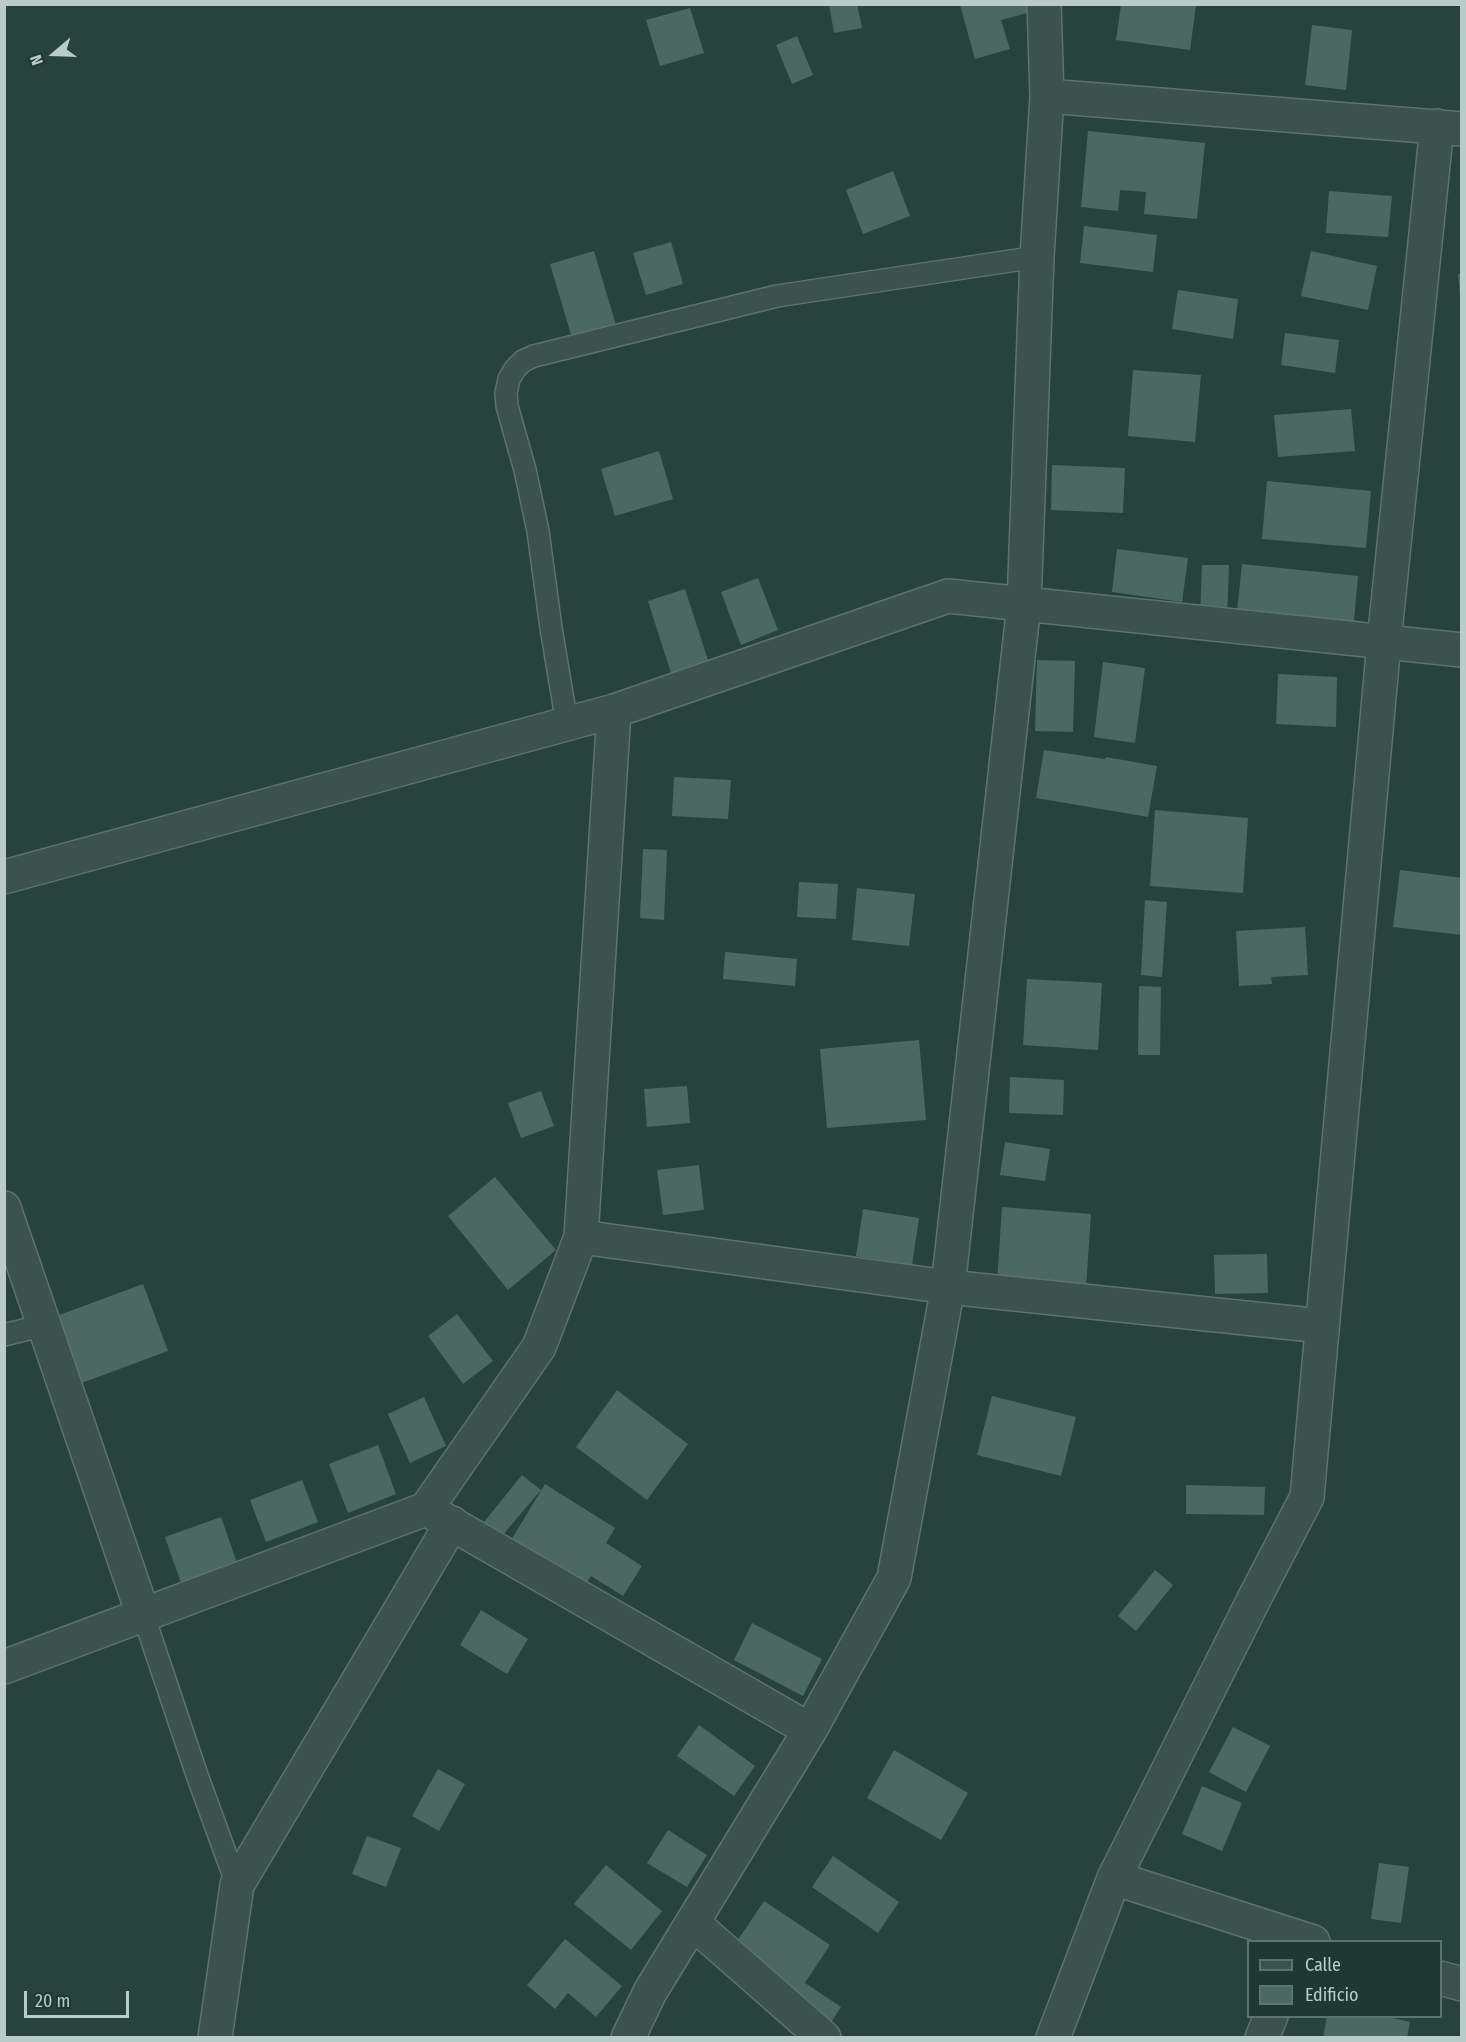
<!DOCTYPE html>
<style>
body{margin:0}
#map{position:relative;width:1466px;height:2042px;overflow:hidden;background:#27433c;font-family:"Fira Sans Condensed",sans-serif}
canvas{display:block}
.frame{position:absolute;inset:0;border:6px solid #b9ccc8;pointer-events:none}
.legend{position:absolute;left:1247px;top:1940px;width:195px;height:78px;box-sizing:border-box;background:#203832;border:2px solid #5d736e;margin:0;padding:8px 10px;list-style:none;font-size:18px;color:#b9ccc8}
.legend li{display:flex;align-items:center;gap:12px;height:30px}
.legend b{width:30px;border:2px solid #5d736e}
.north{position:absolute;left:24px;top:24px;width:60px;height:60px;-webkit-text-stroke:4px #203832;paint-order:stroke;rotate:251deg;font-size:16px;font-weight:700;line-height:24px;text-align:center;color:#b9ccc8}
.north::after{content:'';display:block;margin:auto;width:21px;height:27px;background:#b9ccc8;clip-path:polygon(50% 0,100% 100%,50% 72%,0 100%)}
.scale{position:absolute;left:24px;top:1991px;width:105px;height:27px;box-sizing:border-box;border:3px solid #b9ccc8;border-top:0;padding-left:8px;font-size:18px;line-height:21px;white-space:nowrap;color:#b9ccc8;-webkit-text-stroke:4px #203832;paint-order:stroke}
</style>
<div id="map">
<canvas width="1466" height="2042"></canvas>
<div class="frame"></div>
<ul class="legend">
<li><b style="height:8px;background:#3c534d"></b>Calle</li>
<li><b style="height:16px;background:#4b6962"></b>Edificio</li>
</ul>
<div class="north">N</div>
<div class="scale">20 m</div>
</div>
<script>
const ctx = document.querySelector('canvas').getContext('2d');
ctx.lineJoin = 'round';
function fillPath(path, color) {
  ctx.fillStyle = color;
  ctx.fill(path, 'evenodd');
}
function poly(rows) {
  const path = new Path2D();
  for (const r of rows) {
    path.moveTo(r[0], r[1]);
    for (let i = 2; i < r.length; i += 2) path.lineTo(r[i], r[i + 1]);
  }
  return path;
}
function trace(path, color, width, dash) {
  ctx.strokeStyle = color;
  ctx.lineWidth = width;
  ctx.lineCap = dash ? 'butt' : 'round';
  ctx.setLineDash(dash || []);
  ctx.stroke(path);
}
const building = poly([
 [829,4,857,4,862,28,834,33],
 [960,5,1045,5,1046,8,1001,20,1010,49,975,59],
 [1121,5,1196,5,1190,50,1116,40],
 [690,8,704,53,660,66,646,20],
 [1312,25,1352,30,1346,90,1305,85],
 [797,36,813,75,792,84,776,45],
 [1088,131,1205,143,1197,219,1144,214,1146,192,1120,190,1118,211,1081,207],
 [893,171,910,216,863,234,846,190],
 [1329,191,1392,196,1388,237,1326,233],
 [1084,226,1157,235,1153,272,1080,263],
 [671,242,683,284,646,295,633,253],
 [594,251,616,325,572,338,550,264],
 [1311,251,1377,266,1368,310,1301,296],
 [1458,274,1462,274,1462,295,1460,295],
 [1178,290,1238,299,1233,339,1172,329],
 [1285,333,1339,340,1335,373,1281,365],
 [1133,370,1201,375,1195,442,1128,436],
 [1351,409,1355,451,1278,457,1274,415],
 [659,451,673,499,615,516,601,469],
 [1052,465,1125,468,1123,513,1051,510],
 [1267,481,1371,491,1366,548,1262,539],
 [1117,549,1188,558,1182,602,1112,592],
 [1242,564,1358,576,1353,632,1236,621],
 [1202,565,1229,565,1227,617,1200,616],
 [758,578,778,630,741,645,721,592],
 [685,589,708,660,671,673,648,601],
 [1037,660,1075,661,1073,732,1035,731],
 [1103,662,1145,668,1135,743,1094,737],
 [1278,674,1337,677,1336,727,1276,724],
 [1044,750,1105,759,1106,757,1157,766,1148,817,1036,798],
 [674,777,731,780,728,819,672,816],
 [1155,810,1248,818,1243,893,1150,886],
 [643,849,667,850,664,920,640,918],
 [1400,870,1462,878,1462,935,1393,927],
 [799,882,838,884,836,919,797,917],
 [857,888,915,894,909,946,852,940],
 [1145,900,1167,902,1162,977,1141,975],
 [1305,927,1308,975,1271,977,1272,984,1239,986,1236,931],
 [725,952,797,959,795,986,723,979],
 [1027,979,1102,983,1098,1050,1023,1045],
 [1139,986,1161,987,1160,1055,1138,1055],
 [919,1040,926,1120,827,1128,820,1049],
 [1010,1077,1064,1080,1063,1115,1009,1113],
 [687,1086,690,1123,647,1127,644,1089],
 [541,1091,554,1126,521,1138,508,1103],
 [1005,1142,1050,1149,1045,1181,1000,1175],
 [699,1165,704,1210,663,1215,657,1170],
 [495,1177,556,1250,508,1290,448,1216],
 [1002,1207,1091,1214,1086,1288,997,1282],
 [863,1209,919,1218,912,1265,856,1256],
 [1267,1254,1268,1293,1215,1294,1214,1255],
 [143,1284,168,1351,79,1384,54,1317],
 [457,1314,493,1361,463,1384,428,1336],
 [617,1390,688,1444,647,1500,576,1447],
 [992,1396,1076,1417,1061,1476,977,1455],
 [424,1397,446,1446,410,1463,388,1414],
 [378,1445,396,1494,348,1513,329,1464],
 [522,1475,541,1490,501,1537,484,1522],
 [302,1480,318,1522,266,1542,250,1500],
 [545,1484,615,1528,606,1543,642,1566,623,1596,591,1576,581,1592,508,1545],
 [1186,1485,1265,1487,1264,1515,1186,1514],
 [221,1517,238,1566,182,1586,165,1537],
 [1155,1570,1173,1585,1136,1631,1118,1616],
 [481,1610,528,1639,507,1674,460,1645],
 [752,1623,822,1659,803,1696,734,1660],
 [699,1725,755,1766,734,1796,677,1756],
 [1233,1727,1270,1746,1246,1792,1209,1772],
 [894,1750,968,1793,941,1840,867,1798],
 [438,1769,465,1784,439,1831,412,1816],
 [1202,1786,1242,1803,1222,1851,1182,1834],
 [668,1830,707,1855,687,1887,647,1863],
 [367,1836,401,1848,386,1887,352,1874],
 [833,1856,899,1902,878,1933,812,1887],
 [1379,1863,1409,1867,1401,1923,1371,1919],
 [606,1865,662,1911,631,1950,574,1904],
 [764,1901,830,1945,805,1983,841,2007,828,2027,725,1959],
 [565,1939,622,1986,596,2017,568,1993,555,2009,527,1985],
 [1327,2016,1384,2016,1410,2022,1407,2038,1323,2038]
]);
const service = poly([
 [567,724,551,628,538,531,525,470,507,406,506,393,509,379,515,369,523,361,534,356,777,296,1037,257],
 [4,1335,44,1325],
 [143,1614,197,1775,237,1885]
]);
const minor = poly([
 [1047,96,1462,129],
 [4,877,614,711,948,596,1462,650],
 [4,1208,143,1614],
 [581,1237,948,1287,1322,1326],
 [426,1509,539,1347,581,1237,614,711],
 [4,1667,426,1509,810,1730],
 [1114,1878,1313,1942],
 [693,1923,824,2038],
 [1440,1978,1462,1984],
 [215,2038,237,1885,452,1523],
 [628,2038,650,1992,810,1730,894,1578,948,1287,1024,604,1037,257,1047,96,1044,4],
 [1053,2038,1114,1878,1253,1601,1307,1497,1384,642,1437,126],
 [1262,2038,1271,2016]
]);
fillPath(building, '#4b6962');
trace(service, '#5d736d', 24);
trace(minor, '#5d736d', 36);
trace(service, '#3c534d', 21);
trace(minor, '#3c534d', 33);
</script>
